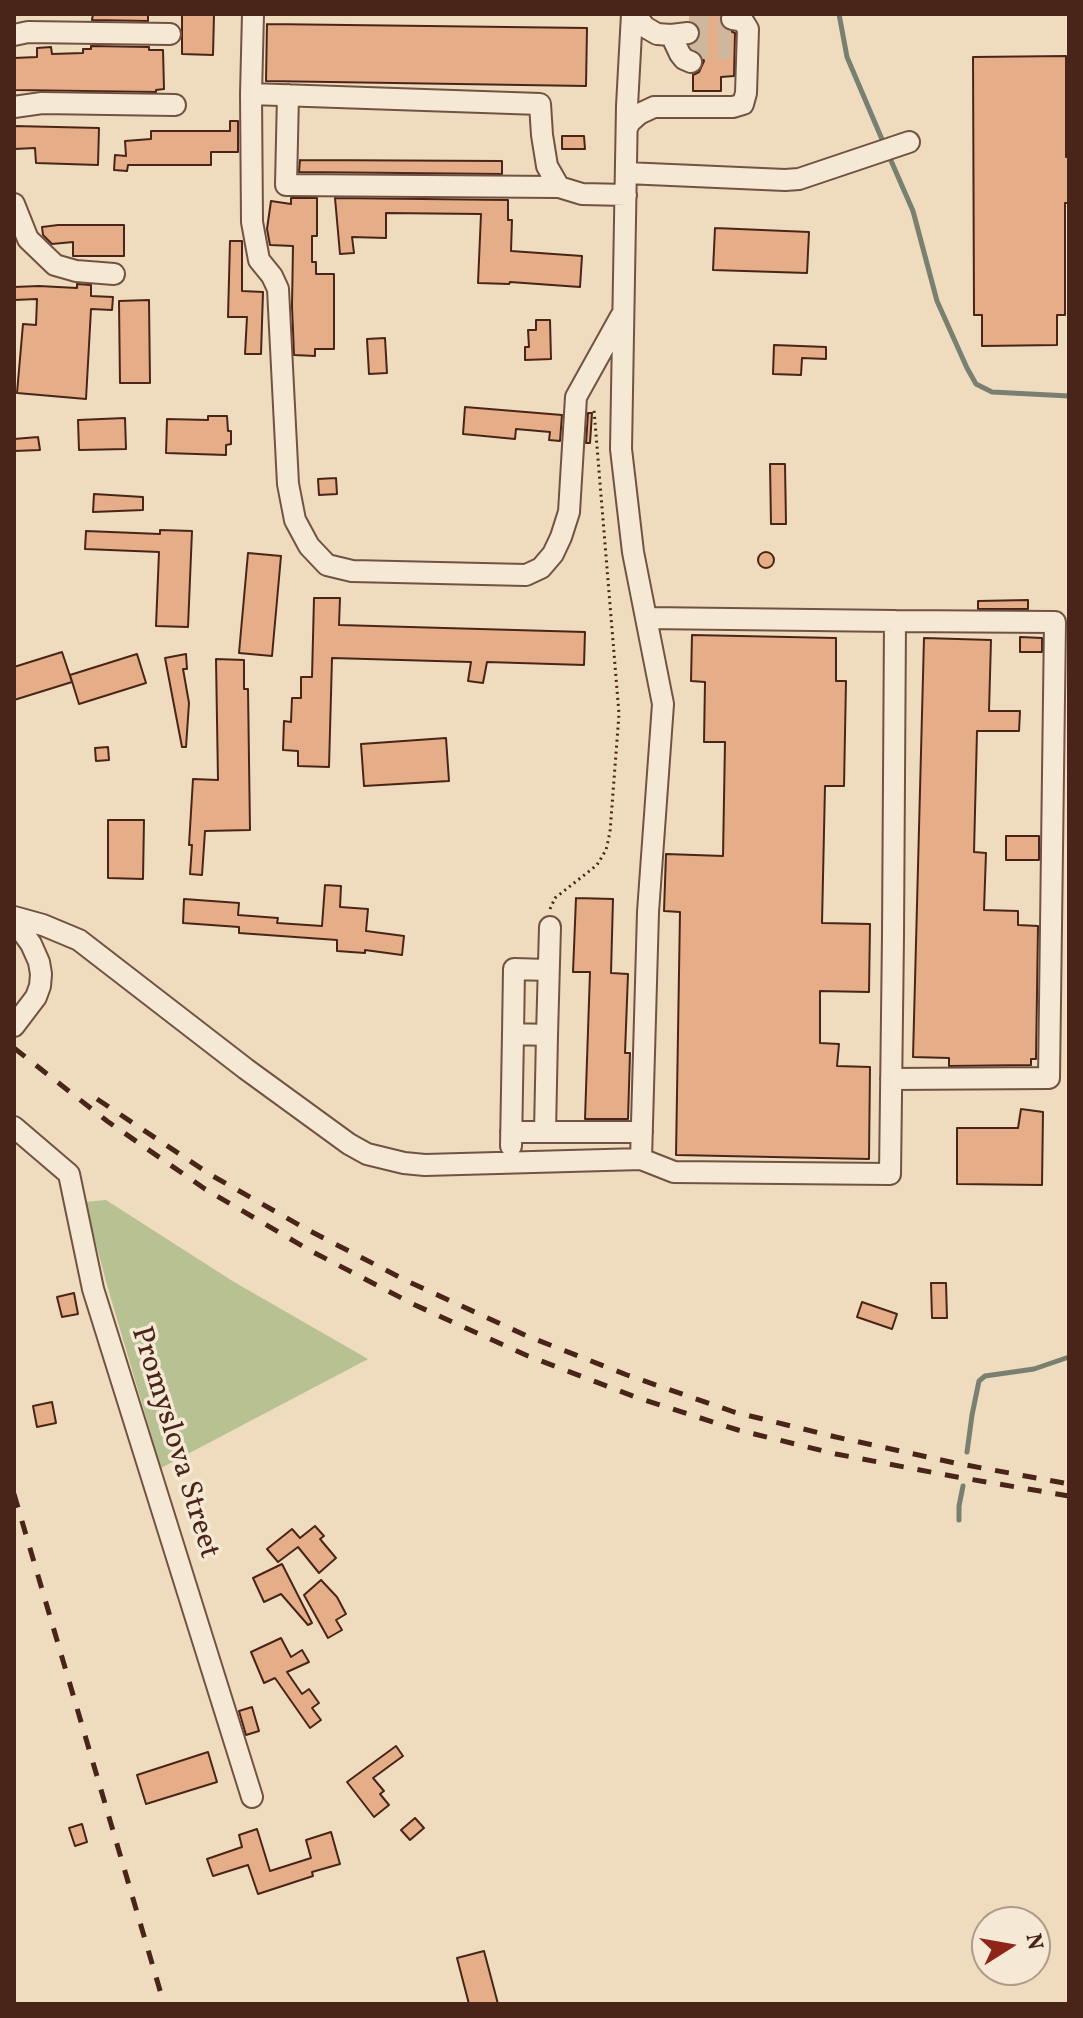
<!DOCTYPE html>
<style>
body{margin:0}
#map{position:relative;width:1083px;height:2018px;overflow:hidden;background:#efdbbd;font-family:Vollkorn,serif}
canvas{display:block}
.frame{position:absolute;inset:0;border:16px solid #492519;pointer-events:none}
.north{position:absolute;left:971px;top:1906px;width:80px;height:80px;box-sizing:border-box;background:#f5e8d4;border:2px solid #b09a89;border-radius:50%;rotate:79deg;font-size:22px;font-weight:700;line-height:32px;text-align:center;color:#492519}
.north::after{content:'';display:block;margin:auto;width:28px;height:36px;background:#8f2418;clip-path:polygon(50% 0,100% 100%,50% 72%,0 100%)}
</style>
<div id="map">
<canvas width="1083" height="2018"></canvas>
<div class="frame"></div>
<div class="north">N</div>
</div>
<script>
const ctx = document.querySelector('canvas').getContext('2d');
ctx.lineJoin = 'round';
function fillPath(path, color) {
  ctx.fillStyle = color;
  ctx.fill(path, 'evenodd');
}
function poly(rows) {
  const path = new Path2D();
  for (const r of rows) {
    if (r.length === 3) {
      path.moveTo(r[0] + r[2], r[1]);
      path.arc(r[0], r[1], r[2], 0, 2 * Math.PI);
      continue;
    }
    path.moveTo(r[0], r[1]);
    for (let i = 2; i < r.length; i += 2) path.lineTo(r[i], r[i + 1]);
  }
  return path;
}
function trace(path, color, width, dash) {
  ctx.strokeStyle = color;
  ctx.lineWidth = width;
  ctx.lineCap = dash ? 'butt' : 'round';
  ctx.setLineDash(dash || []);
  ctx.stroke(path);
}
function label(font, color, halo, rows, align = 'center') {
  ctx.font = font + ' Vollkorn,serif';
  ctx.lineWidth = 7;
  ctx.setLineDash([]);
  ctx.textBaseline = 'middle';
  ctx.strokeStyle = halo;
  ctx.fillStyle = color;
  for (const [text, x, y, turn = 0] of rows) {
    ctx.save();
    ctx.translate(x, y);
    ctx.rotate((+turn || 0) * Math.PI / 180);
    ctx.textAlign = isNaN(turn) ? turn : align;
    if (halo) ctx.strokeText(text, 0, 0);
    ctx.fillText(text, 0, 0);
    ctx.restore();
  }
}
const green = poly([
 [106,1200,234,1282,368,1359,161,1468,107,1285,85,1202]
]);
const stream = poly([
 [839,14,847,57,884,144],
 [889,156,913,211,937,301,967,368,976,384,992,392,1069,396],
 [967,1452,972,1415,979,1381,985,1376,1034,1369,1069,1357],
 [959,1520,959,1506,963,1486]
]);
const building = poly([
 [93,14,148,14,148,21,92,20,93,14],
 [182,14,214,14,213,55,182,54,182,14],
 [693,15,720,15,720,23,723,28,735,33,734,76,721,77,721,91,693,91,693,75,699,72,704,61,701,54,693,49,693,45,700,39,701,32,699,26,693,21,693,15],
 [267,24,587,28,586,86,266,81,267,24],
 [91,46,149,47,149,50,163,50,164,89,156,90,156,92,14,90,14,58,37,57,37,48,51,47,52,54,83,53,83,49,91,49,91,46],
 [1066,56,1066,157,1069,157,1069,203,1065,203,1065,315,1057,315,1057,345,982,346,982,315,974,315,973,57,1066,56],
 [230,121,238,121,238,152,211,152,211,165,128,165,127,171,114,170,115,155,126,156,125,141,151,139,151,131,230,131,230,121],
 [14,126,99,128,98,165,36,163,35,148,14,149,14,126],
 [562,136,584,136,585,149,562,149,562,136],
 [300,160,502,161,502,174,299,172,300,160],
 [291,198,317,198,317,236,312,236,312,262,316,262,316,274,334,274,334,349,315,349,315,356,294,355,292,306,293,246,270,245,267,229,271,201,291,204,291,198],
 [335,198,508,200,508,220,512,220,511,251,582,256,580,287,510,282,509,284,478,283,481,214,386,213,386,238,352,237,354,253,340,254,335,198],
 [58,225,124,225,124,256,73,256,73,242,52,244,43,235,42,227,58,225],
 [715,228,809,232,807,273,713,270,715,228],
 [230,241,242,241,242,291,263,292,261,354,245,354,247,317,228,317,230,241],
 [77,284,91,285,91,296,113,297,112,310,91,309,86,399,17,393,23,324,36,325,37,299,14,300,14,287,39,286,77,288,77,284],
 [149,300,150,383,120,383,119,301,149,300],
 [536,320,550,320,551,359,525,360,525,347,529,347,528,330,536,330,536,320],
 [385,338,387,373,369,374,367,339,385,338],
 [774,345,826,347,826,359,802,358,801,375,773,374,774,345],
 [465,407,562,415,560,441,549,440,550,432,516,429,515,439,463,434,465,407],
 [588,413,592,413,590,443,586,443,588,413],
 [208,416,227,416,228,431,231,431,231,444,226,445,226,455,166,453,167,419,208,420,208,416],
 [125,418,126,449,79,450,78,420,125,418],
 [38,437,40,450,14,451,14,439,38,437],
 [770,464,785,464,786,524,771,524,770,464],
 [336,478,337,494,319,495,318,479,336,478],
 [94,494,143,497,143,510,93,512,94,494],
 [160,530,192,531,188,627,156,626,159,552,85,549,86,531,160,534,160,530],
 [766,560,8],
 [248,553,281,556,272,656,239,653,248,553],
 [314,598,340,598,339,625,585,632,584,665,487,662,483,683,468,681,471,662,332,658,329,767,298,766,298,751,283,750,284,721,291,722,292,698,301,698,301,677,312,677,314,598],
 [1028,600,1028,609,978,609,978,601,1028,600],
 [692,635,836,638,836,681,846,681,844,786,825,786,822,923,870,924,869,992,820,991,820,1043,839,1044,837,1066,870,1067,869,1159,676,1155,680,912,664,911,666,854,723,856,725,742,704,742,705,682,691,681,692,635],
 [1020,637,1042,638,1042,652,1020,652,1020,637],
 [924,638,991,640,989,711,1020,711,1019,731,977,731,974,852,986,853,984,910,1018,911,1018,925,1038,926,1036,1059,1031,1059,1031,1065,949,1066,949,1058,913,1057,924,638],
 [62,652,72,682,14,700,14,667,62,652],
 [137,654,146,683,79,704,70,675,137,654],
 [186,654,187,669,183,669,189,703,186,747,182,747,165,658,186,654],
 [216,659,244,660,244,689,248,689,250,830,205,831,202,875,190,874,192,845,189,845,193,779,218,780,216,659],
 [446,738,449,781,364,786,361,744,446,738],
 [108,747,109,760,96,761,95,748,108,747],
 [108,820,144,820,143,879,108,878,108,820],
 [1006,836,1039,836,1039,860,1006,860,1006,836],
 [325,885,341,886,340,907,368,909,366,931,404,936,402,955,365,950,365,953,337,951,337,940,239,933,239,927,183,923,184,899,239,903,238,915,278,918,277,923,322,926,325,885],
 [576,898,613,899,611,973,628,974,625,1053,630,1053,628,1119,585,1119,590,972,573,972,576,898],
 [1021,1109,1043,1112,1042,1185,957,1184,957,1128,1018,1128,1021,1109],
 [931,1283,946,1283,947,1318,932,1318,931,1283],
 [74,1293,78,1314,62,1317,57,1297,74,1293],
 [862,1302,897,1314,892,1329,857,1317,862,1302],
 [52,1402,56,1423,37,1427,33,1406,52,1402],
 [315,1526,324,1536,320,1539,336,1558,319,1573,298,1547,278,1562,267,1549,292,1529,300,1538,315,1526],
 [282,1564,312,1623,308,1625,281,1594,264,1602,253,1578,282,1564],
 [321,1580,337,1597,346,1614,336,1620,342,1630,328,1638,304,1595,321,1580],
 [281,1638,291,1657,302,1650,309,1662,287,1672,302,1694,309,1689,319,1703,312,1708,321,1720,310,1728,275,1678,264,1683,251,1652,281,1638],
 [252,1707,259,1731,246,1735,239,1711,252,1707],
 [396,1746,403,1756,373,1778,384,1791,380,1794,389,1805,374,1817,347,1782,396,1746],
 [208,1752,217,1782,146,1804,137,1775,208,1752],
 [415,1818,424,1828,410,1840,401,1830,415,1818],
 [82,1824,87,1842,75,1846,69,1828,82,1824],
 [257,1829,270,1871,311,1858,306,1840,331,1832,340,1864,312,1872,313,1876,258,1894,248,1865,213,1876,207,1859,242,1847,239,1835,257,1829],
 [484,1951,498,2004,469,2004,457,1958,484,1951]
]);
const minorTunnel = poly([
 [689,18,732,19],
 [688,33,731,33],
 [688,49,731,49]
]);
const path = poly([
 [550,909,555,898,597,865,606,850,610,832,619,714,594,410]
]);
const minor = poly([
 [253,14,251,94,252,222,259,260,272,276,278,289,288,484,295,520,309,546,327,565,352,571,526,575,541,568,553,554,561,537,569,512,576,397,621,316],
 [635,14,645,27,657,34,671,35,688,33],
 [14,35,28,32,170,34],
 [671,35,680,54,684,59,691,62],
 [251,94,540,104,542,135,547,166,559,187,582,194,626,195],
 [288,95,286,185,559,187],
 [14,107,42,103,175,105],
 [627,128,630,122,639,114,654,107,733,107,743,104,746,93,748,29,743,21,732,19],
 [626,173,785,180,799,179,909,142],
 [14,204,28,239,55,265,76,271,114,274],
 [14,917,43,925,79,940,246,1069,349,1144,367,1154,404,1163,425,1165,641,1159,648,912,663,704,633,552,621,449,627,106,632,14],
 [14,920,31,944,39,962,41,974,40,986,36,997,14,1026],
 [548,970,514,969,513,1034,547,1035,550,927],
 [891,1079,1049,1078,1055,622,895,621],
 [14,1127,69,1174,93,1289,252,1797],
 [511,1132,545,1132,547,1035],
 [545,1132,642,1132],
 [511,1146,513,1034],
 [641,1159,674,1172,890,1174,893,936,895,621,647,618]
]);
const rail = poly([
 [14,1048,107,1121,205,1189,311,1251,415,1305,528,1356,638,1398,738,1430,836,1454,957,1477,1069,1496],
 [97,1099,211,1175,308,1230,407,1281,527,1336,627,1375,734,1412,836,1437,955,1463,1069,1484],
 [14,1494,164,2004]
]);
const streetNames = [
 ["Promyslova Street",173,1443,73]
];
fillPath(green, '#b7c192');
trace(stream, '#7a8071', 5);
fillPath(building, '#e6ae88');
trace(building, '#492519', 2);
trace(minorTunnel, '#ceb79c', 20, [20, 10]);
trace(minor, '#725242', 24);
trace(path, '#492519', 3, [2, 4]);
trace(minor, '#f5e8d4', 20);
trace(rail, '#492519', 5, [14, 14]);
label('30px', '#492519', '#f5e8d4', streetNames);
</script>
